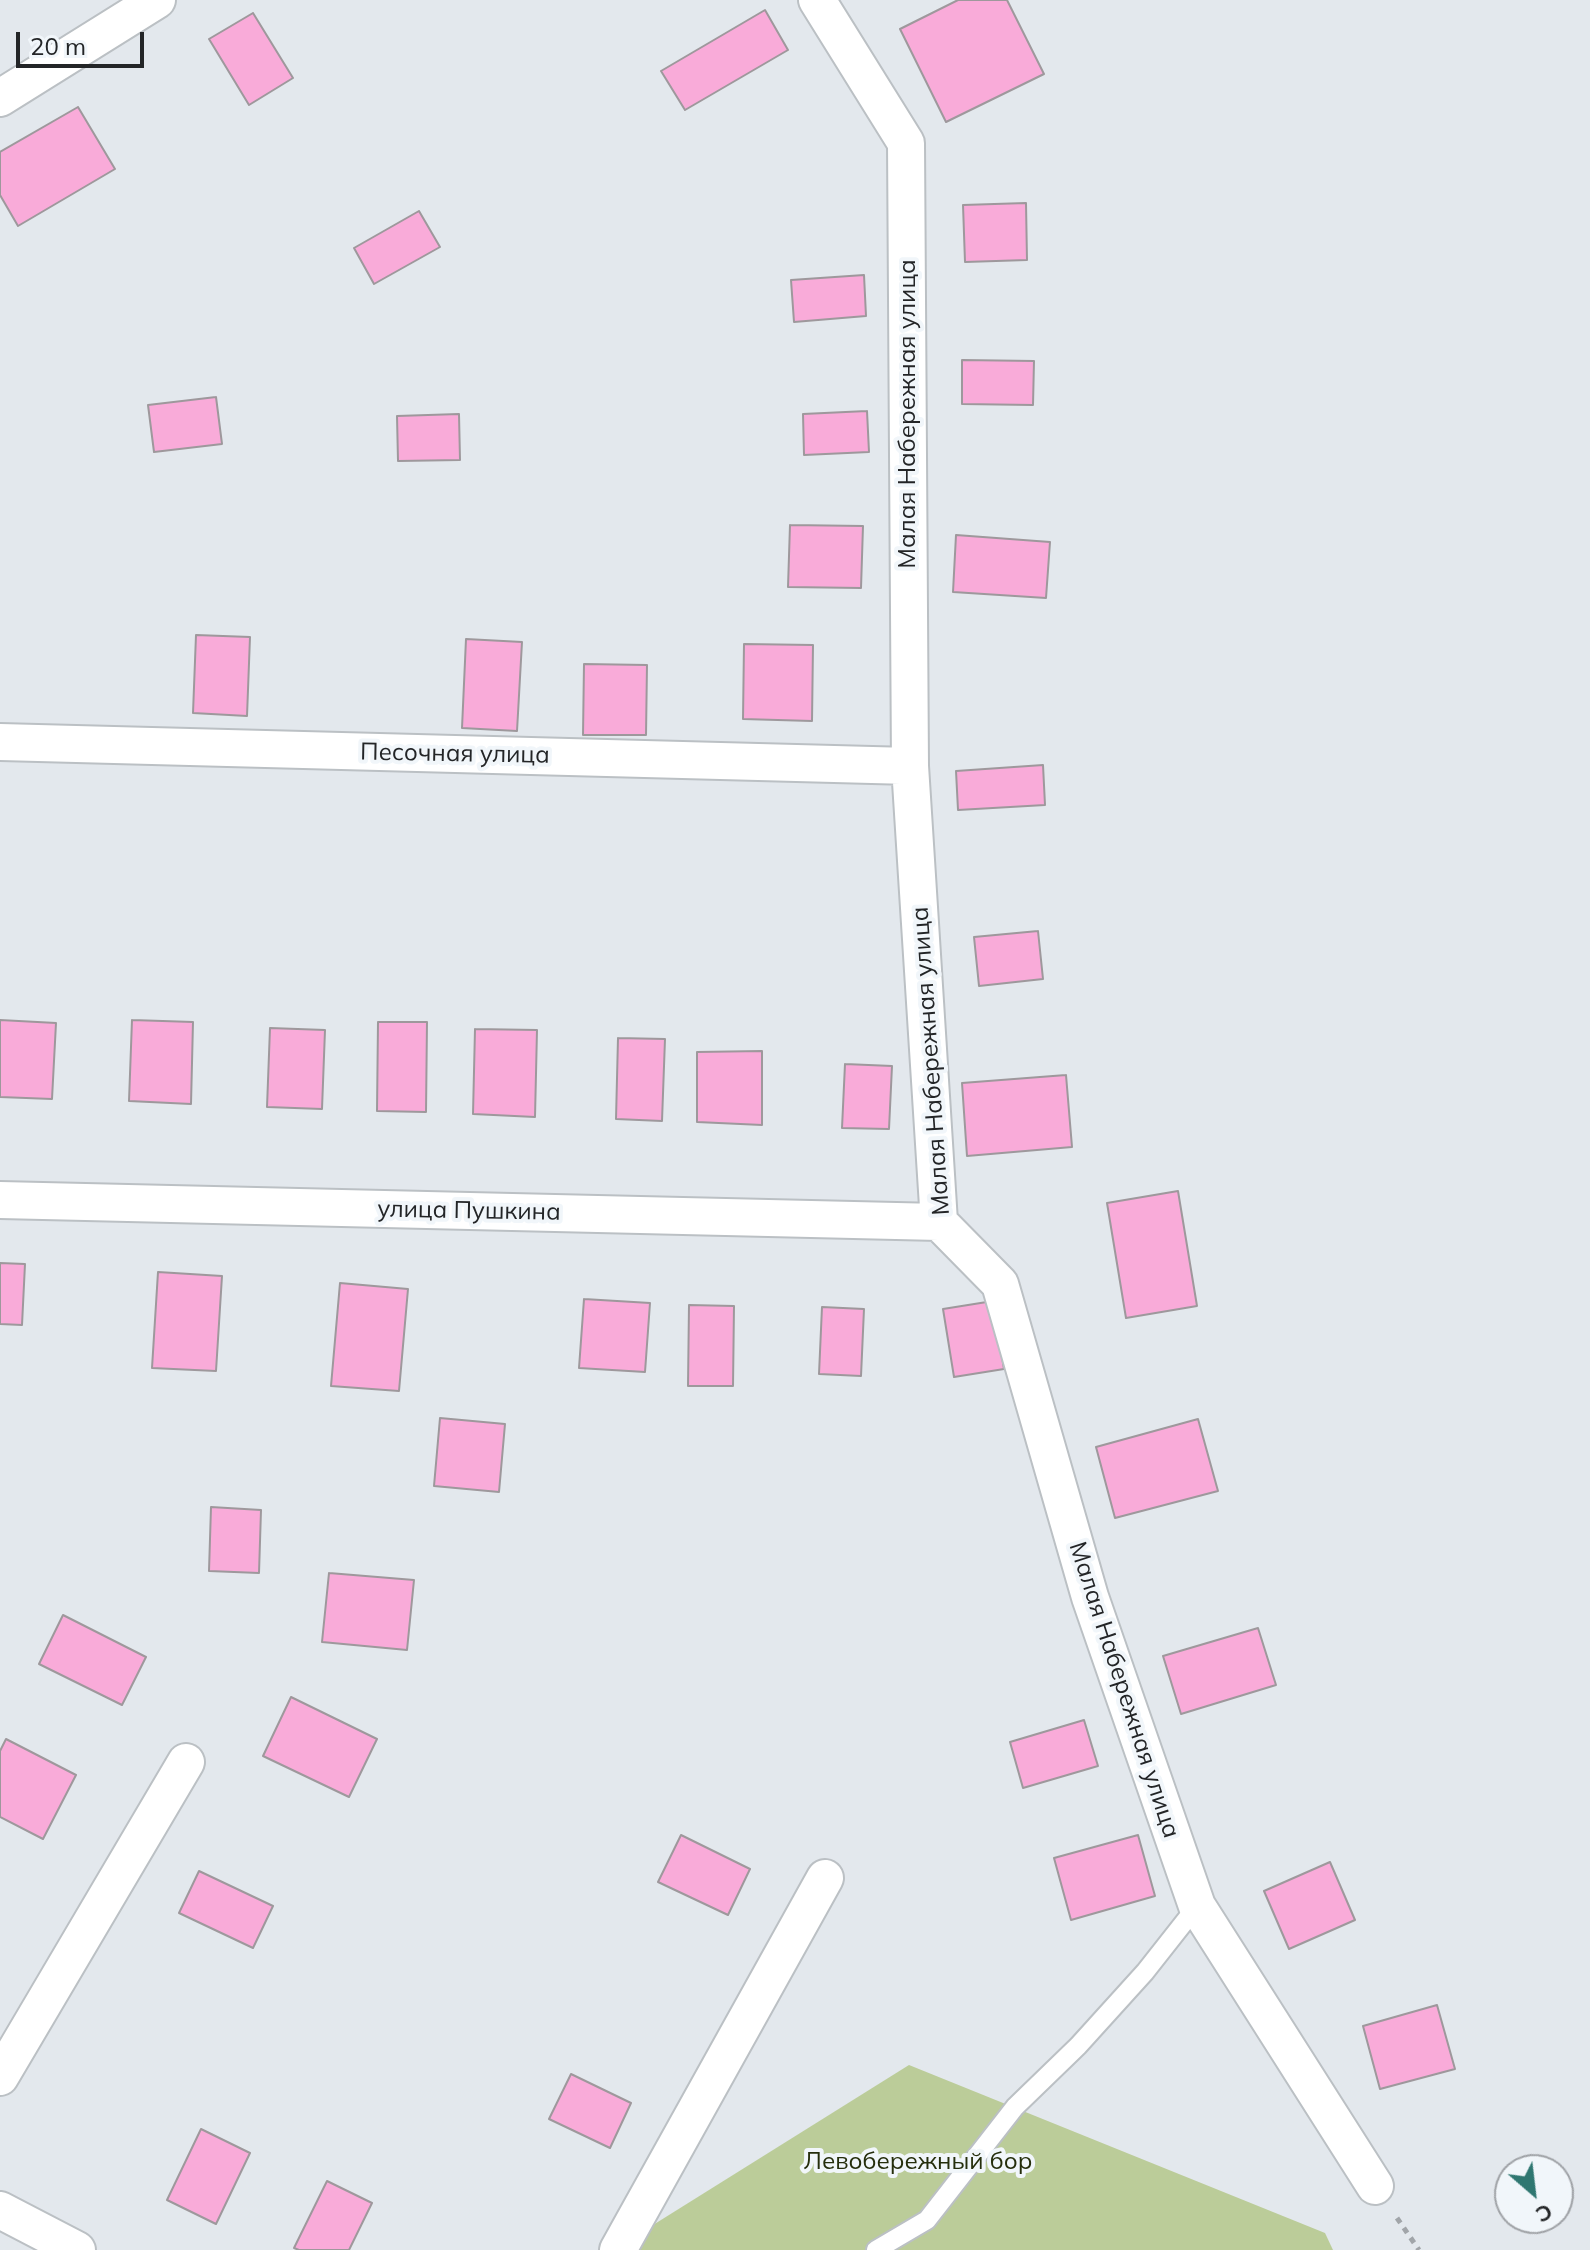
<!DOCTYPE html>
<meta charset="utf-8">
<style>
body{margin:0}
#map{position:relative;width:1590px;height:2250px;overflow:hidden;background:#e3e8ed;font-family:Mulish,sans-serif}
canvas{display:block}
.north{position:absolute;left:1494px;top:2154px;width:80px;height:80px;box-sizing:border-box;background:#f1f6fa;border:2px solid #9fa2a6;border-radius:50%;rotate:152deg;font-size:22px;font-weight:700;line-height:32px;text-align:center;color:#232527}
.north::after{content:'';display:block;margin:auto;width:28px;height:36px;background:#2f7771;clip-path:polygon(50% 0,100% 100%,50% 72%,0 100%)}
.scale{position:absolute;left:16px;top:32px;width:128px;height:36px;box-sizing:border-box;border:4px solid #232527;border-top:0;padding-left:10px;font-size:24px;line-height:28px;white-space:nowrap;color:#232527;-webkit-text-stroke:6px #f1f6fa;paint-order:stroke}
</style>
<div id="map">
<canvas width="1590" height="2250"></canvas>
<div class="north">С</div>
<div class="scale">20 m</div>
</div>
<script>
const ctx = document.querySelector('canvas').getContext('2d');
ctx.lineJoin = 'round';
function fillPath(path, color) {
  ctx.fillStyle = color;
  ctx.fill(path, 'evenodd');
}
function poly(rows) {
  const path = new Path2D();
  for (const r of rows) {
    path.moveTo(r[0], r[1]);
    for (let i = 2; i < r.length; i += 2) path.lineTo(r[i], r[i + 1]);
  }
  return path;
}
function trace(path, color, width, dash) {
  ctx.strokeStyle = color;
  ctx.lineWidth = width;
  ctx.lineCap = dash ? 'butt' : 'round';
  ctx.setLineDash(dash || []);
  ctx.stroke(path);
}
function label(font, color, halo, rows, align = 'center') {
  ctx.font = font + ' Mulish,sans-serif';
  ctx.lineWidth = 8;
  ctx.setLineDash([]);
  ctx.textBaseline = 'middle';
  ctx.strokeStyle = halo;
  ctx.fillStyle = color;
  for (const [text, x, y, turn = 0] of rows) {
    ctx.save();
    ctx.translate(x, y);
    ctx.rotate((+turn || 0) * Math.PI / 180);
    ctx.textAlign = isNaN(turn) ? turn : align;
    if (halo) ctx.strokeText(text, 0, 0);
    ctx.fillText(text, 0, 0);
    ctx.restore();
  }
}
const green = poly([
 [909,2065,1325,2233,1333,2250,613,2250]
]);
const building = poly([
 [958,0,1007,0,1044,74,946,122,900,29,958,0],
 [765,10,788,50,685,110,661,71,765,10],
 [253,13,293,78,249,105,209,39,253,13],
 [78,107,115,169,18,226,0,195,0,152,78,107],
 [1026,203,1027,260,965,262,963,205,1026,203],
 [419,211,440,247,374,284,354,248,419,211],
 [864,275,866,316,794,322,791,280,864,275],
 [962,360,1034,361,1033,405,962,404,962,360],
 [216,397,222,444,154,452,148,405,216,397],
 [867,411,869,452,804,455,803,414,867,411],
 [459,414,460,460,398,461,397,416,459,414],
 [790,525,863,526,861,588,788,587,790,525],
 [956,535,1050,542,1046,598,953,592,956,535],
 [196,635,250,637,247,716,193,713,196,635],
 [466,639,522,642,517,731,462,728,466,639],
 [744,644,813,645,812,721,743,719,744,644],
 [584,664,647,665,646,735,583,735,584,664],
 [1043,765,1045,805,958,810,956,771,1043,765],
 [1038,931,1043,979,979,986,974,937,1038,931],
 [0,1020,56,1023,52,1099,0,1097,0,1020],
 [132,1020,193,1022,191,1104,129,1101,132,1020],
 [378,1022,427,1022,426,1112,377,1111,378,1022],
 [270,1028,325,1030,322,1109,267,1107,270,1028],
 [475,1029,537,1030,535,1117,473,1114,475,1029],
 [618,1038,665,1039,662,1121,616,1119,618,1038],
 [762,1051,762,1125,697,1122,697,1052,762,1051],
 [845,1064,892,1066,889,1129,842,1128,845,1064],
 [1066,1075,1072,1147,967,1156,962,1083,1066,1075],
 [1178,1191,1197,1306,1126,1318,1107,1203,1178,1191],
 [0,1263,25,1264,22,1325,0,1324,0,1263],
 [158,1272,222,1276,216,1371,152,1368,158,1272],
 [340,1283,408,1289,399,1391,331,1386,340,1283],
 [584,1299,650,1303,645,1372,579,1368,584,1299],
 [993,1301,1004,1369,954,1377,943,1309,993,1301],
 [689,1305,734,1306,733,1386,688,1386,689,1305],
 [822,1307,864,1309,861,1376,819,1374,822,1307],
 [440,1418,505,1424,499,1492,434,1486,440,1418],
 [1198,1419,1218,1491,1115,1518,1096,1447,1198,1419],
 [211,1507,261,1510,259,1573,209,1571,211,1507],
 [329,1573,414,1580,407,1650,322,1642,329,1573],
 [63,1615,146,1657,122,1705,39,1664,63,1615],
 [1258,1628,1276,1685,1181,1714,1163,1656,1258,1628],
 [291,1697,377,1739,349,1797,263,1756,291,1697],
 [1084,1720,1098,1766,1023,1788,1010,1742,1084,1720],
 [6,1739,76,1775,43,1839,0,1817,0,1751,6,1739],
 [681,1835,750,1869,728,1915,658,1882,681,1835],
 [1138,1835,1155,1896,1071,1920,1054,1858,1138,1835],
 [1330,1862,1355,1920,1289,1949,1264,1891,1330,1862],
 [199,1871,273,1906,253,1948,179,1913,199,1871],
 [1437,2005,1455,2069,1380,2089,1363,2026,1437,2005],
 [571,2074,631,2103,610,2148,549,2119,571,2074],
 [201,2129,250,2153,216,2224,167,2200,201,2129],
 [327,2181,372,2203,349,2250,299,2250,294,2248,327,2181]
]);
const path = poly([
 [1397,2218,1419,2250]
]);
const service = poly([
 [876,2250,927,2220,1015,2107,1078,2046,1145,1972,1197,1906]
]);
const minor = poly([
 [817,0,906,143,910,766,939,1222,1000,1284,1090,1597,1197,1906,1375,2186],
 [0,98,157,0],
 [0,742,910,766],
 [0,1200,939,1222],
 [0,2077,186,1762],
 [0,2210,77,2250],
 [618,2250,825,1878]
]);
const streetNames = [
 ["Малая Набережная улица",908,414,-90],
 ["Песочная улица",455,754,1],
 ["Малая Набережная улица",931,1061,-94],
 ["улица Пушкина",469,1211,1],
 ["Малая Набережная улица",1124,1690,72]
];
const parkNames = [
 ["Левобережный бор",918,2162]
];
fillPath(green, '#bc9');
fillPath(building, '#f9abd9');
trace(building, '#9e989c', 2);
trace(service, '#bbc0c4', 22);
trace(minor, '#bbc0c4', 40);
trace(path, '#a1a5a9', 5, [6, 6]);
trace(service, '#fff', 18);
trace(minor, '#fff', 36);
label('24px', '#232527', '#f1f6fa', streetNames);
label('24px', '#252e0c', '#f1f6fa', parkNames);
</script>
